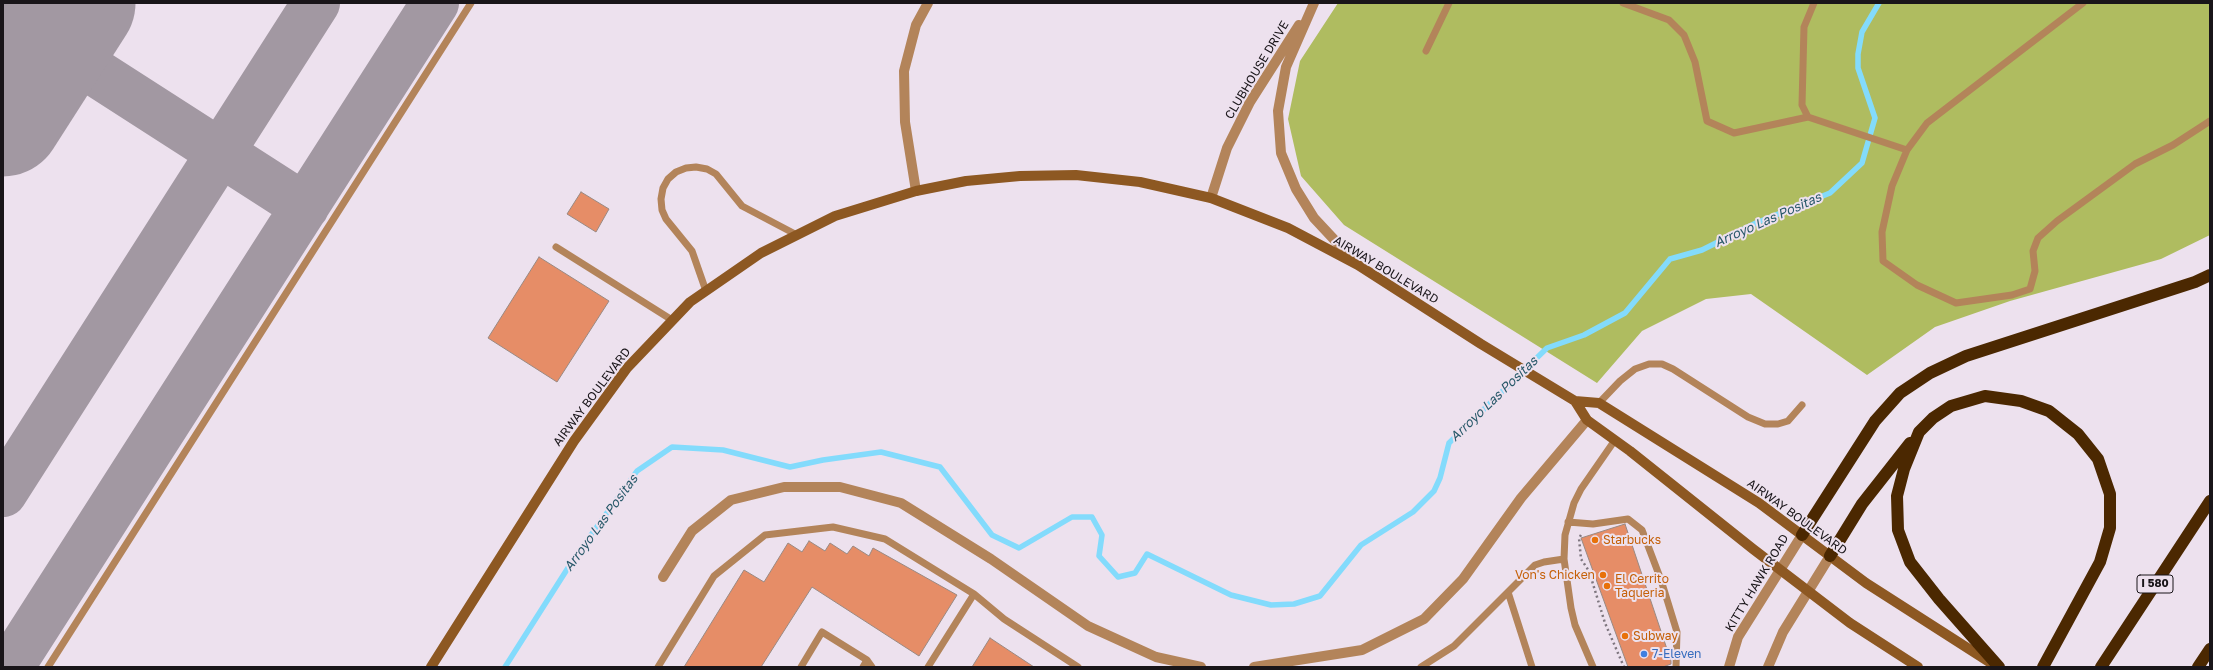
<!DOCTYPE html>
<style>
body{margin:0}
#map{position:relative;width:2213px;height:670px;overflow:hidden;background:#ede1ee;font-family:"Golos Text",sans-serif}
canvas{display:block}
.frame{position:absolute;inset:0;border:4px solid #191519;pointer-events:none}
</style>
<div id="map">
<canvas width="2213" height="670"></canvas>
<div class="frame"></div>
</div>
<script>
const ctx = document.querySelector('canvas').getContext('2d');
ctx.lineJoin = 'round';
function fillPath(path, color) {
  ctx.fillStyle = color;
  ctx.fill(path, 'evenodd');
}
function poly(rows) {
  const path = new Path2D();
  for (const r of rows) {
    path.moveTo(r[0], r[1]);
    for (let i = 2; i < r.length; i += 2) path.lineTo(r[i], r[i + 1]);
  }
  return path;
}
function trace(path, color, width, dash) {
  ctx.strokeStyle = color;
  ctx.lineWidth = width;
  ctx.lineCap = dash ? 'butt' : 'round';
  ctx.setLineDash(dash || []);
  ctx.stroke(path);
}
function label(font, color, halo, rows, align = 'center') {
  ctx.font = font + ' "Golos Text",sans-serif';
  ctx.lineWidth = 4;
  ctx.setLineDash([]);
  ctx.textBaseline = 'middle';
  ctx.strokeStyle = halo;
  ctx.fillStyle = color;
  for (const [text, x, y, turn = 0] of rows) {
    ctx.save();
    ctx.translate(x, y);
    ctx.rotate((+turn || 0) * Math.PI / 180);
    ctx.textAlign = isNaN(turn) ? turn : align;
    if (halo) ctx.strokeText(text, 0, 0);
    ctx.fillText(text, 0, 0);
    ctx.restore();
  }
}
const green = poly([
 [1338,3,2210,3,2210,235,2161,259,2010,301,1935,327,1867,375,1751,294,1706,299,1642,331,1597,383,1344,225,1301,176,1288,119,1300,61]
]);
const stream = poly([
 [505,667,573,560,637,471,672,447,723,450,790,467,823,460,881,452,940,467,992,535,1019,548,1072,517,1092,517,1102,535,1099,556,1118,577,1135,573,1147,554,1231,595,1271,605,1294,604,1320,596,1361,545,1413,512,1434,491,1440,478,1449,443,1547,348,1584,335,1625,313,1670,259,1702,250,1756,223,1830,193,1862,163,1875,118,1858,68,1858,54,1862,32,1879,3]
]);
const taxiway = poly([
 [3,13,305,207],
 [3,493,316,3],
 [10,667,435,3]
]);
const runway = poly([
 [3,117,76,3]
]);
const building = poly([
 [581,192,609,209,596,232,567,214,581,192],
 [539,257,609,301,557,382,488,338,539,257],
 [1625,524,1671,661,1671,664,1663,667,1628,667,1581,538,1625,524],
 [809,541,825,551,830,543,847,554,853,546,869,556,873,548,957,595,919,656,812,587,761,667,684,667,744,570,764,582,788,543,802,552,809,541],
 [990,638,1034,667,972,667,990,638]
]);
const path = poly([
 [1581,535,1579,538,1581,559,1589,571,1605,623,1624,667]
]);
const service = poly([
 [1623,3,1669,20,1684,35,1695,62,1707,121,1734,133,1808,117],
 [1814,3,1804,27,1802,105,1808,117,1907,150,1892,186,1882,232,1883,261,1917,285,1956,303,2012,295,2030,289,2035,271,2033,251,2038,238,2057,221,2135,164,2173,145,2210,121],
 [1426,51,1449,3],
 [1907,150,1927,123,2083,3],
 [556,247,672,320],
 [706,291,692,251,666,219,662,210,661,199,663,188,668,179,676,172,686,168,696,167,707,169,716,174,742,206,797,235],
 [1599,403,1620,381,1635,369,1649,364,1662,364,1673,369,1748,417,1765,424,1778,424,1788,421,1802,405],
 [1568,522,1593,524,1628,519,1642,530,1661,580,1677,632,1676,667],
 [1508,592,1532,667],
 [974,594,1004,619,1078,667],
 [867,660,872,667],
 [48,667,471,3],
 [658,667,714,576,765,535,833,527,885,539,974,594,928,667],
 [801,667,822,632,867,660,863,667],
 [1421,667,1454,646,1535,565,1544,562,1564,559],
 [1593,667,1575,625,1571,608,1564,559,1565,535,1574,503,1581,489,1615,440]
]);
const minor = poly([
 [1314,3,1286,67,1278,111,1281,153,1296,189,1314,218,1356,263],
 [916,191,905,122,904,71,916,25,928,3],
 [1211,198,1227,148,1250,102,1299,25],
 [663,577,692,531,731,500,784,487,840,487,901,503,991,559,1088,626,1156,657,1201,667],
 [1254,667,1362,650,1424,619,1463,579,1521,498,1587,420]
]);
const tertiary = poly([
 [1729,667,1738,637,1802,535],
 [1768,667,1783,632,1830,556]
]);
const secondary = poly([
 [1575,401,1599,403,1759,503,1866,583,1994,665],
 [431,667,574,441,627,368,690,302,761,253,835,216,916,191,966,181,1020,176,1076,175,1140,182,1211,198,1288,228,1358,265,1481,344,1575,401,1587,420,1630,451,1753,549,1850,623,1918,667]
]);
const motorway = poly([
 [1802,535,1875,421,1900,393,1930,373,1966,356,2195,282,2210,275],
 [1830,556,1862,504,1910,443],
 [1999,667,1939,599,1910,562,1898,530,1897,496,1904,469,1919,432,1933,418,1951,406,1985,396,2021,401,2049,411,2078,434,2098,459,2110,494,2110,528,2100,562,2043,667],
 [2101,667,2210,501],
 [2198,667,2210,649]
]);
const markers = [
 [1595,540,4,"#e8710a"],
 [1603,575,4,"#e8710a"],
 [1607,586,4,"#e8710a"],
 [1625,636,4,"#e8710a"],
 [1644,654,4,"#3f7fe0"]
];
const shields = [
 [2155,584,36]
];
const shieldNames = [
 ["I 580",2155,584]
];
const streetNames = [
 ["CLUBHOUSE DRIVE",1257,70,-59],
 ["AIRWAY BOULEVARD",1386,270,31],
 ["AIRWAY BOULEVARD",592,397,-53],
 ["AIRWAY BOULEVARD",1797,517,36],
 ["KITTY HAWK ROAD",1757,583,-59]
];
const foodNames = [
 ["Starbucks",1603,540],
 ["Von's Chicken",1595,575,"right"],
 ["El Cerrito",1615,579],
 ["Taqueria",1615,593],
 ["Subway",1633,636]
];
const shopNames = [
 ["7-Eleven",1652,654]
];
const waterNames = [
 ["Arroyo Las Positas",1768,220,-24],
 ["Arroyo Las Positas",1494,399,-44],
 ["Arroyo Las Positas",601,523,-54]
];
fillPath(green, '#afbc60');
trace(stream, '#83dbfc', 5.5);
trace(taxiway, '#a298a2', 48);
trace(runway, '#a298a2', 119);
fillPath(building, '#e68d67');
trace(building, '#998982', 1);
trace(path, '#7e767f', 2.5, [2, 3]);
trace(service, '#b3845a', 7);
trace(minor, '#b3845a', 10);
trace(tertiary, '#b3845a', 10);
trace(secondary, '#8d5822', 10);
trace(motorway, '#4b2801', 12);
for (const [x, y, r, color] of markers) {
  const dot = new Path2D();
  dot.arc(x, y, r, 0, 2 * Math.PI);
  ctx.fillStyle = color;
  ctx.fill(dot);
  trace(dot, '#ede1ee', 1.5);
}
for (const [x, y, w] of shields) {
  const box = new Path2D();
  box.roundRect(x - w / 2, y - 9, w, 18, 3);
  ctx.fillStyle = '#ede1ee';
  ctx.fill(box);
  trace(box, '#191519', 1);
}
label('bold 11px', '#191519', null, shieldNames);
label('12px', '#191519', '#ede1ee', streetNames);
label('12px', '#c56008', '#ede1ee', foodNames, 'left');
label('12px', '#366cbe', '#ede1ee', shopNames, 'left');
label('italic 13px', '#275869', '#ede1ee', waterNames);
</script>
